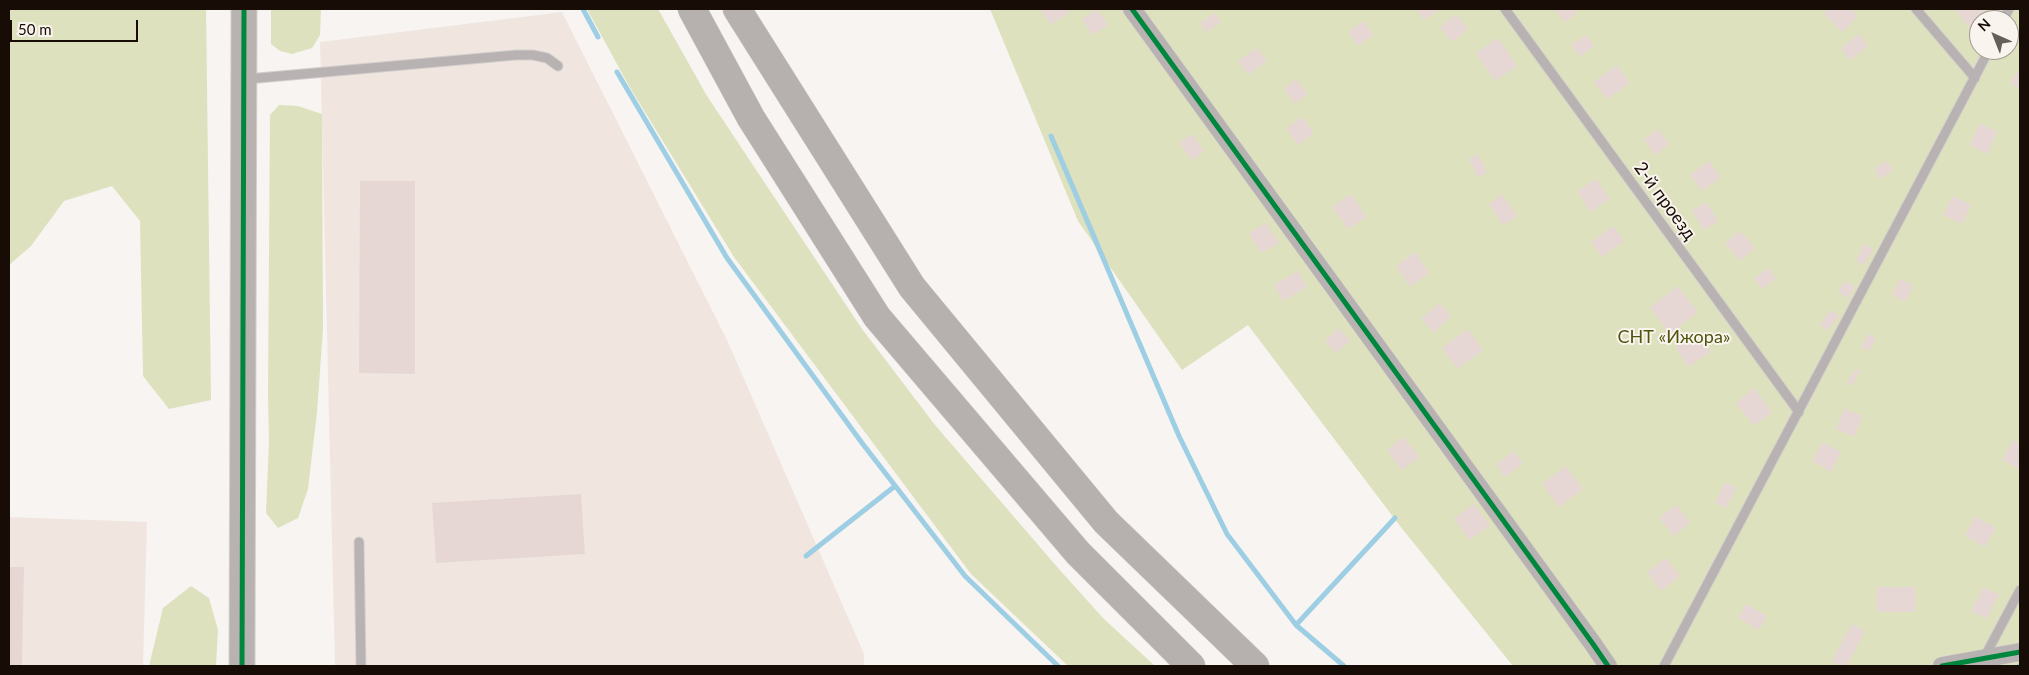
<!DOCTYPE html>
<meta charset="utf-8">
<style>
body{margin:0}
#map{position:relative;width:2029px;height:675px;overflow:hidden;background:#f7f4f2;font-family:Lato,sans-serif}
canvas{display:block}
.frame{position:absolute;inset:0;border:10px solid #180d06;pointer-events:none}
.north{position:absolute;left:1969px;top:10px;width:50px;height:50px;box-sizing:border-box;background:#faf4ef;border:1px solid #a09892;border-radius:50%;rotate:316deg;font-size:14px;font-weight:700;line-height:20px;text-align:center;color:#180d06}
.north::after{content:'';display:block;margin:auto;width:18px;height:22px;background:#665e59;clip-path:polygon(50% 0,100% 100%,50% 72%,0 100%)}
.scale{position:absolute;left:10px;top:20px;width:128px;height:22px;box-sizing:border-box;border:2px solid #180d06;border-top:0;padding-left:6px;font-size:15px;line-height:18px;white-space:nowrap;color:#180d06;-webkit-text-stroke:4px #faf4ef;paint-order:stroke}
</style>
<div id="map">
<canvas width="2029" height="675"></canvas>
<div class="frame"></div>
<div class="north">N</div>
<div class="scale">50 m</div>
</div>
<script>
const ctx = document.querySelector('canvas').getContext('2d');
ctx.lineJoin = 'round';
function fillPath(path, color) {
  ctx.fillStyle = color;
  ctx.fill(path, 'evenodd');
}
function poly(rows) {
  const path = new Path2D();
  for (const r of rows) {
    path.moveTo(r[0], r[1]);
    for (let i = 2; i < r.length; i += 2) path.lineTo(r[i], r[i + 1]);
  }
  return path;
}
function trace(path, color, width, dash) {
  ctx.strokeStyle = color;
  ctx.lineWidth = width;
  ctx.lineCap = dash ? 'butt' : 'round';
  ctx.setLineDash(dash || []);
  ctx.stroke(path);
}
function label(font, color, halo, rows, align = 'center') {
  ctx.font = font + ' Lato,sans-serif';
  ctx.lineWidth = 4;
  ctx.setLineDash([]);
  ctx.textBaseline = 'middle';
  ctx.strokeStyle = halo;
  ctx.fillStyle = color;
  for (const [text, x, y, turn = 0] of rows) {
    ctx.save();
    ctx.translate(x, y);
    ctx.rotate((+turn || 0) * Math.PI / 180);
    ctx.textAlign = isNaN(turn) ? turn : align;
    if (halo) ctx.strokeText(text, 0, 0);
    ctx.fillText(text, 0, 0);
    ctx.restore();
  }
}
const built = poly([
 [562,12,728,342,864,654,864,666,335,666,320,42],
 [9,517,147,522,143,666,9,666]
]);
const green = poly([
 [9,9,206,9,211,400,169,409,143,376,140,221,112,186,64,201,31,246,9,265],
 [271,9,321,9,320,35,312,48,292,54,280,51,271,44],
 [587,9,658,9,707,96,862,329,935,425,1058,568,1103,618,1155,666,1068,666,971,574,734,257,629,86],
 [990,9,2020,9,2020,666,1513,666,1400,526,1248,325,1182,370,1078,221],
 [1979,20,2009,20,2009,50,1979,50],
 [279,105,298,106,322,114,323,329,317,412,308,489,298,518,278,528,266,513,269,441,268,393,270,115],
 [191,586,209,598,218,630,216,666,149,666,163,608]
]);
const stream = poly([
 [583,9,598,37],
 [617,72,727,258,862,443,965,576,1058,666],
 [1051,136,1179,436,1227,534,1296,625,1395,518],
 [806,556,895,486],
 [1296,625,1344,666],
 [2019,666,2020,666]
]);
const building = poly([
 [1040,9,1066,9,1069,13,1051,25],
 [1097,9,1108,25,1092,35,1082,19],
 [1416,9,1440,9,1424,20],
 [1554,9,1573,9,1577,13,1565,22],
 [1829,9,1851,9,1858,16,1842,32,1824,14],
 [1955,9,1981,9,1985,15,1968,27],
 [1215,13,1221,23,1206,32,1200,23],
 [1456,14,1468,29,1452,42,1440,27],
 [1364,21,1373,35,1358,46,1348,32],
 [1859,34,1868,46,1850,60,1841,48],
 [1586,35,1594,46,1580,57,1571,45],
 [1498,38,1517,66,1495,81,1476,53],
 [1257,48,1267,61,1248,75,1238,61],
 [1617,65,1630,83,1607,99,1594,82],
 [2017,72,2020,74,2020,89,2010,83],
 [1296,79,1308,94,1295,104,1284,89],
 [1302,117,1314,133,1298,145,1286,128],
 [1980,123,1997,132,1987,154,1970,145],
 [1658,129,1669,144,1655,155,1644,140],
 [1192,134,1204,151,1192,160,1179,143],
 [1478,154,1487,173,1477,177,1469,159],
 [1709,161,1721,177,1702,191,1690,175],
 [1887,161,1893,170,1881,179,1874,169],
 [1596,179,1610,199,1590,212,1577,191],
 [360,181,415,181,415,374,359,373],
 [1351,194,1366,217,1348,229,1332,207],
 [1502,194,1517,216,1503,225,1489,204],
 [1953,196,1971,205,1962,224,1943,215],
 [1707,202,1718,222,1703,230,1692,210],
 [1266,223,1279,243,1261,253,1249,233],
 [1613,226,1624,241,1602,257,1591,242],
 [1740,231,1755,248,1740,261,1725,243],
 [1864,244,1873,249,1864,265,1856,261],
 [1415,252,1429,273,1410,287,1396,266],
 [1768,268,1776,278,1762,289,1754,278],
 [1298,271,1307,287,1283,301,1274,285],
 [1900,279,1913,285,1905,302,1892,295],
 [1844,281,1855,286,1849,298,1838,293],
 [1678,286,1698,312,1670,334,1650,307],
 [1439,303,1451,316,1434,333,1421,319],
 [1831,310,1839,316,1828,331,1820,324],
 [1339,328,1350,341,1336,353,1325,341],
 [1468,329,1483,350,1457,369,1442,348],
 [1698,332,1711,352,1688,367,1675,346],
 [1868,334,1876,338,1869,351,1861,347],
 [1855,369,1860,371,1852,386,1847,383],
 [1754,388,1772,412,1754,426,1736,403],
 [1844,409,1863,416,1854,437,1836,429],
 [1404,437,1419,457,1402,470,1387,450],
 [2013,440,2020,444,2020,469,2002,460],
 [1823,442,1841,452,1831,472,1812,461],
 [1514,451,1523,464,1504,477,1496,464],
 [1566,466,1583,489,1559,507,1542,484],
 [1725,482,1736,487,1726,508,1715,503],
 [581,494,585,554,436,563,432,503],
 [1474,504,1490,526,1469,540,1454,518],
 [1676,505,1690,522,1674,536,1659,518],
 [1975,516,1996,528,1985,547,1965,536],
 [1666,558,1680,576,1661,591,1647,572],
 [9,567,24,567,22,666,9,666],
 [1877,587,1915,587,1915,612,1877,612],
 [1983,587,1999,595,1986,619,1971,611],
 [1746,604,1767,616,1759,630,1738,618],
 [1852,624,1865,631,1847,666,1842,666,1832,661]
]);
const lane = poly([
 [1505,9,1799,412],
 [1916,9,1975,78],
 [2003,20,2009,9],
 [247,79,516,55,533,55,547,58,558,66],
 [359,542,361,666],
 [1984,658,2020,590],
 [1664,666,1989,50]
]);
const street = poly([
 [1132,9,1593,644,1608,666],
 [1942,666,2020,652]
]);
const secondary = poly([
 [242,666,244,9]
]);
const highway = poly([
 [692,9,751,118,877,317,1078,553,1191,666],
 [737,9,912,287,1106,522,1255,666]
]);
const cycleway = poly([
 [1132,9,1593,644,1608,666],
 [242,666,244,9],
 [1942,666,2020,652]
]);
const streetNames = [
 ["2-й проезд",1665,201,54]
];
const parkNames = [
 ["СНТ «Ижора»",1674,337]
];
fillPath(built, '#f0e6df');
fillPath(green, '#dee1bd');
trace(stream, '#9dcee3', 5);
fillPath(building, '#e6d7d5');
trace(lane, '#d2cfcd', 11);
trace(street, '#d2cfcd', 19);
trace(secondary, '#d2cfcd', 27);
trace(highway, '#d2cfcd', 29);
trace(lane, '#b8b3b2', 9);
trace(street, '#b8b3b2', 18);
trace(secondary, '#b8b3b1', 25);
trace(highway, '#b6b0ae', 28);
trace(cycleway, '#00873e', 5);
label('18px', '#180d06', '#faf4ef', streetNames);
label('18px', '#50550c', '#faf4ef', parkNames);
</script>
